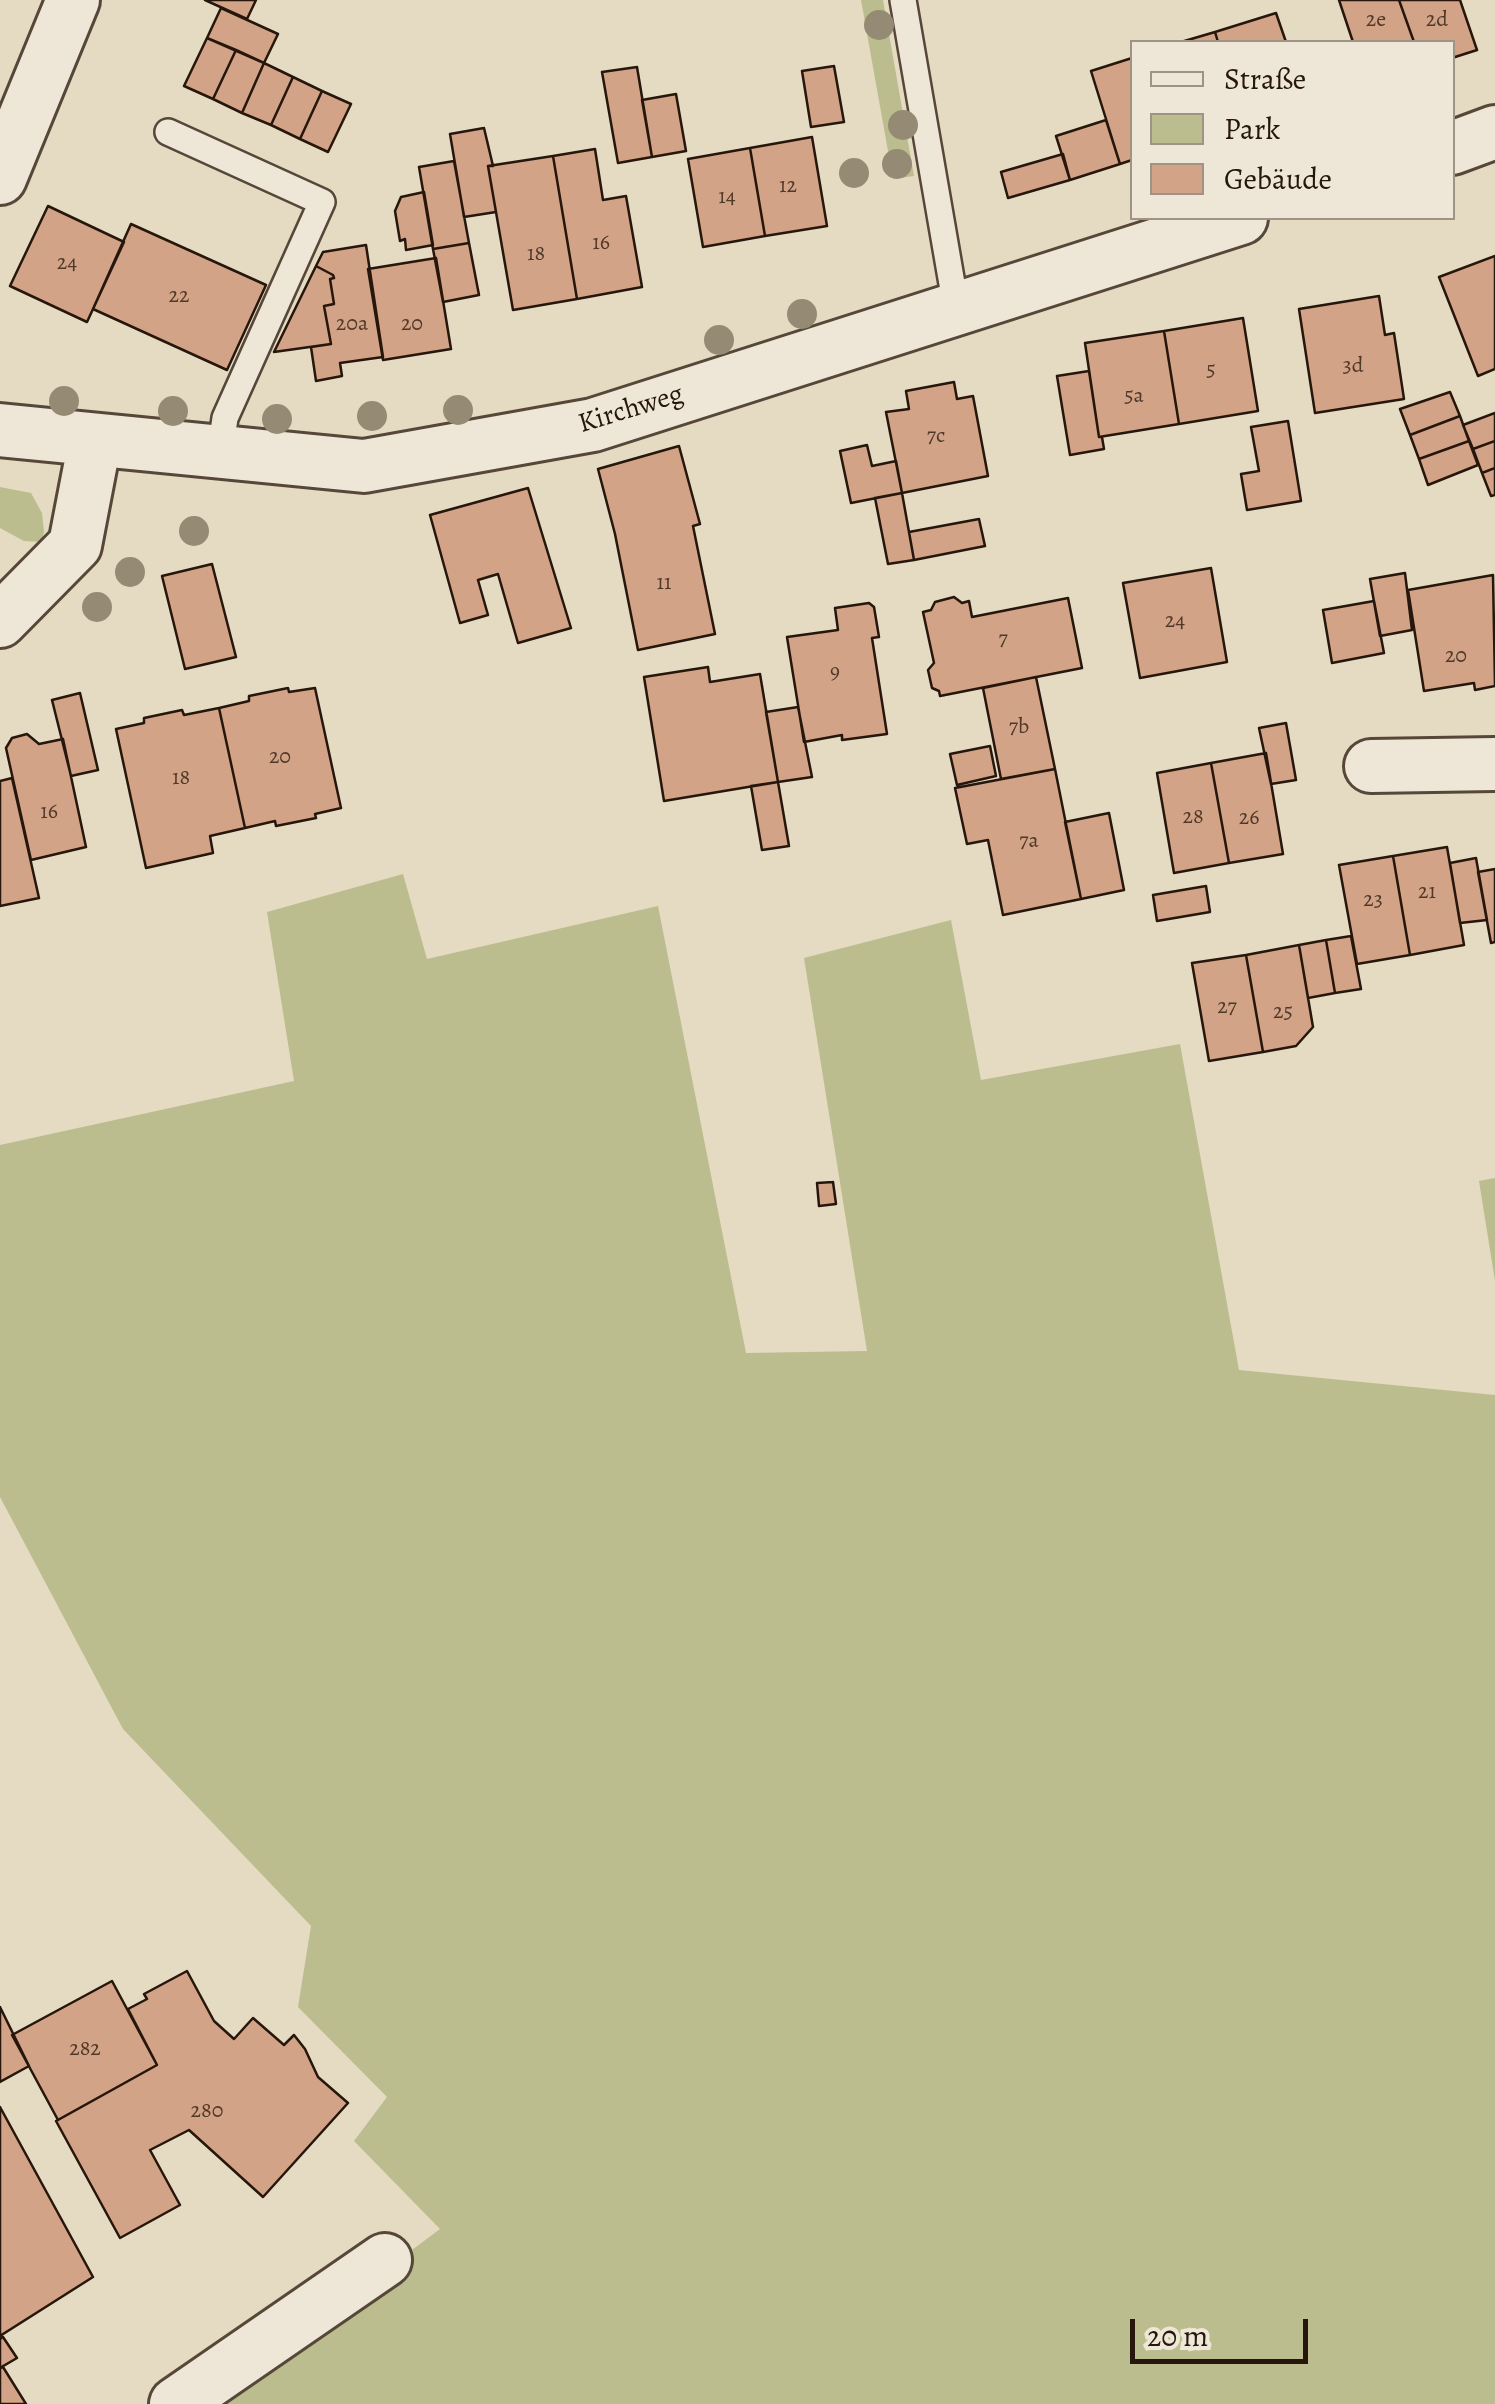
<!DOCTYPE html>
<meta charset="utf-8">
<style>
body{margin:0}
#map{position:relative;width:1495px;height:2404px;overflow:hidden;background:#e5dac2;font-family:Alegreya,serif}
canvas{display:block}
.legend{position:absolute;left:1130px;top:40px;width:325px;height:180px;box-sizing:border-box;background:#eee7d7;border:2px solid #9e9385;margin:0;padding:12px 18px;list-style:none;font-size:30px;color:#26160b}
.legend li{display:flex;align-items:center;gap:20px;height:50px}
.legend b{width:50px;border:2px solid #9e9385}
.scale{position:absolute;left:1130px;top:2319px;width:178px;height:45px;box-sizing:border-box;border:5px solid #26160b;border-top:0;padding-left:12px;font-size:30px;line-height:35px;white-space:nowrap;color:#26160b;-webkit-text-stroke:8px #eee7d7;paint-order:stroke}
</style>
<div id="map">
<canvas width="1495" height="2404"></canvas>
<ul class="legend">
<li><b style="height:12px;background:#eee7d7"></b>Straße</li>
<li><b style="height:28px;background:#bcbd8e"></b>Park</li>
<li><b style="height:28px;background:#d2a386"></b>Gebäude</li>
</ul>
<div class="scale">20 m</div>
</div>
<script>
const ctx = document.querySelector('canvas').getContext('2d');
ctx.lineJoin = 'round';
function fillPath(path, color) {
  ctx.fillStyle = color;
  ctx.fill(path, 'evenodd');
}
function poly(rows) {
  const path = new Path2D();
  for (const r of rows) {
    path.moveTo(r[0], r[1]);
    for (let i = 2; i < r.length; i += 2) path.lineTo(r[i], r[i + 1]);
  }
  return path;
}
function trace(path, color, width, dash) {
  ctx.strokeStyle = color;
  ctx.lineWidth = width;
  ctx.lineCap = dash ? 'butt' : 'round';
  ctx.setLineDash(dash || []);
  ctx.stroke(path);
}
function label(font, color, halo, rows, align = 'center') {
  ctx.font = font + ' Alegreya,serif';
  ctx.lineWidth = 10;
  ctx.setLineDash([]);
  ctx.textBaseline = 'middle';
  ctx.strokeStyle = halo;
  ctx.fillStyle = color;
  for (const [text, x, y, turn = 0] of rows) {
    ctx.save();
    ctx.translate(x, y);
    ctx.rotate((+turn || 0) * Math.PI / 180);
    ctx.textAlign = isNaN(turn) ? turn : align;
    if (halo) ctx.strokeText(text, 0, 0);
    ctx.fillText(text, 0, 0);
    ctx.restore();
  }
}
const green = poly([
 [861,0,883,0,914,176,893,179],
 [0,487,31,493,42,513,44,532,41,542,24,541,0,528],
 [403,874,427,959,658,906,746,1353,867,1351,804,958,951,920,981,1080,1180,1044,1239,1370,1495,1395,1495,2404,206,2404,440,2229,354,2141,387,2097,298,2007,311,1926,123,1729,0,1497,0,1145,294,1081,267,912],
 [1495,1178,1495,1281,1479,1181]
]);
const building = poly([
 [205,0,256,0,247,19,205,0],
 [1339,0,1399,0,1414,42,1353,42,1339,0],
 [1399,0,1460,0,1477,50,1452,58,1452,42,1414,42,1399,0],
 [221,8,278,34,264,63,207,38,221,8],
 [1276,13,1286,42,1218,42,1215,32,1276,13],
 [1215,32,1218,42,1181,42,1215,32],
 [207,38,236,50,213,99,184,86,207,38],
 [236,50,264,63,242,113,213,99,236,50],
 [1132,58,1132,160,1120,164,1091,71,1132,58],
 [264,63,293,77,271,125,242,113,264,63],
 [834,66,844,122,811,127,802,71,834,66],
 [637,67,652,157,618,163,602,72,637,67],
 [293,77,322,91,300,139,271,125,293,77],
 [322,91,351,104,328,152,300,139,322,91],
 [676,94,686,151,652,157,642,100,676,94],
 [1106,120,1120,164,1070,180,1056,136,1106,120],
 [484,128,493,166,488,166,496,212,464,217,450,134,484,128],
 [812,137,827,226,765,236,750,148,812,137],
 [750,148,765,236,703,247,688,159,750,148],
 [595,149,603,200,626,196,642,287,577,299,553,156,595,149],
 [1063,154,1070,180,1008,198,1001,172,1063,154],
 [553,156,577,299,513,310,488,166,553,156],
 [454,161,469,243,433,249,419,167,454,161],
 [424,192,433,245,406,250,405,239,400,241,395,211,401,197,424,192],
 [48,206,124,242,87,322,10,286,48,206],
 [131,224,266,285,227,370,93,309,131,224],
 [469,243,479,295,443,302,433,249,469,243],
 [366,245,383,357,340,363,342,376,316,381,311,347,331,344,324,306,334,304,330,279,334,278,333,275,316,266,323,252,366,245],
 [1495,256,1495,369,1478,376,1439,277,1495,256],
 [436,258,451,349,383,360,368,269,436,258],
 [316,266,333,275,334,278,330,279,334,304,324,306,331,344,274,352,316,266],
 [1379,296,1385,335,1394,333,1404,399,1315,413,1299,309,1379,296],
 [1243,318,1258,411,1179,424,1164,331,1243,318],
 [1164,331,1179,424,1099,437,1085,343,1164,331],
 [1089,371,1099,437,1102,437,1104,449,1070,455,1057,376,1089,371],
 [954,382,957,399,973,396,988,476,902,493,886,412,909,409,906,391,954,382],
 [1450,392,1460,416,1410,435,1400,409,1450,392],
 [1495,413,1495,441,1473,449,1463,425,1495,413],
 [1460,416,1469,441,1419,459,1410,435,1460,416],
 [1288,421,1301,501,1247,510,1241,474,1259,471,1251,427,1288,421],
 [1469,441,1478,465,1428,485,1419,459,1469,441],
 [1495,441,1495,468,1482,473,1473,449,1495,441],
 [867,445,872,466,896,461,902,493,851,503,840,451,867,445],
 [679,446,700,524,693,526,715,634,638,650,615,534,598,469,679,446],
 [1495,468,1495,495,1491,496,1482,473,1495,468],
 [528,488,571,628,518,643,498,574,478,580,488,615,460,623,430,515,528,488],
 [902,493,914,560,888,564,875,498,902,493],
 [979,519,985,546,914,560,909,532,979,519],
 [212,564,236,657,185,669,162,576,212,564],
 [1211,568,1227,662,1140,678,1123,583,1211,568],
 [1405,573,1412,630,1380,636,1370,579,1405,573],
 [1493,575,1495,686,1475,690,1474,683,1424,691,1408,590,1493,575],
 [954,597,962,603,969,601,972,617,1068,598,1082,668,940,696,939,691,932,688,928,670,934,663,923,612,931,610,935,602,954,597],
 [1374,601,1384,653,1332,663,1323,610,1374,601],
 [869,603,874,607,879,637,872,638,887,734,842,740,842,735,804,742,787,637,838,630,835,608,869,603],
 [708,667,710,682,760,674,778,782,664,801,644,677,708,667],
 [1036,677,1055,769,1001,779,983,688,1036,677],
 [288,688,289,692,315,688,341,808,315,814,316,818,276,826,275,821,245,828,219,708,249,701,249,696,288,688],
 [80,693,98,770,71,776,52,700,80,693],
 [798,707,812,777,778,782,766,712,798,707],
 [219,708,245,828,210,836,213,853,146,868,116,729,144,723,144,718,182,710,184,715,219,708],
 [1286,723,1296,780,1271,784,1259,728,1286,723],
 [27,734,39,744,63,739,86,847,31,860,6,748,12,738,27,734],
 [990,746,996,776,957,785,950,754,990,746],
 [1266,753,1283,854,1229,863,1211,763,1266,753],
 [1211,763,1229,863,1174,873,1157,773,1211,763],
 [1055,769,1081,899,1003,915,988,840,967,844,955,788,1055,769],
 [12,778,39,898,0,906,0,781,12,778],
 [778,782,789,846,762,850,751,786,778,782],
 [1109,813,1124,890,1081,899,1065,822,1109,813],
 [1447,847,1464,945,1410,955,1393,856,1447,847],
 [1393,856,1410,955,1357,964,1339,865,1393,856],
 [1476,858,1487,920,1460,923,1450,863,1476,858],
 [1495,869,1495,942,1491,943,1478,872,1495,869],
 [1206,886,1210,912,1157,921,1153,895,1206,886],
 [1351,936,1361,989,1335,993,1326,940,1351,936],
 [1326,940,1335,993,1308,998,1299,945,1326,940],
 [1299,945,1313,1027,1296,1046,1263,1052,1246,955,1299,945],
 [1246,955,1263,1052,1209,1061,1192,963,1246,955],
 [833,1182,836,1204,819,1206,817,1183,833,1182],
 [187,1971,214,2021,234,2039,253,2018,284,2045,294,2035,305,2049,318,2077,348,2103,263,2197,189,2130,150,2150,180,2205,120,2238,56,2121,157,2065,128,2009,147,1999,144,1994,187,1971],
 [112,1981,157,2065,58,2120,12,2035,112,1981],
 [0,2007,29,2066,0,2082,0,2007],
 [0,2107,93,2277,0,2336,0,2107],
 [3,2337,17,2358,0,2368,0,2339,3,2337],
 [3,2367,26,2404,0,2404,0,2368,3,2367]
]);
const service = poly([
 [903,0,956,307],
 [168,132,322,202,225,418,220,453]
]);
const minor = poly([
 [1452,148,1495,132],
 [0,178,73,0],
 [0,430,364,466,593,425,1241,218],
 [0,621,75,545,95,441],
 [1371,766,1495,764],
 [176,2404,385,2260]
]);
const trees = [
 [879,25],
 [903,125],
 [897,164],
 [854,173],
 [802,314],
 [719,340],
 [64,401],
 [458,410],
 [173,411],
 [372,416],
 [277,419],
 [194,531],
 [130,572],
 [97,607]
];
const numberNames = [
 ["2e",1376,21],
 ["2d",1437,21],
 ["12",788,187],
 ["14",727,198],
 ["16",601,244],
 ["18",536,255],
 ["24",67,264],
 ["22",179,297],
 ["20a",352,325],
 ["20",412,325],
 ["3d",1353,367],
 ["5",1211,371],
 ["5a",1134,397],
 ["7c",936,437],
 ["11",664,584],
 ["24",1175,622],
 ["7",1003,640],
 ["20",1456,657],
 ["9",835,673],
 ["7b",1019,728],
 ["20",280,758],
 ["18",181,779],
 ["16",49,813],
 ["28",1193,818],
 ["26",1249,819],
 ["7a",1029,842],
 ["21",1427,893],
 ["23",1373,901],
 ["27",1227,1008],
 ["25",1283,1013],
 ["282",85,2050],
 ["280",207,2112]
];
const streetNames = [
 ["Kirchweg",631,410,-17]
];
fillPath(green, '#bcbd8e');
fillPath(building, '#d2a386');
trace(building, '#26160b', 2.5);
trace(service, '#564739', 30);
trace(minor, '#564739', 58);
trace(service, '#eee7d7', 25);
trace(minor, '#eee7d7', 52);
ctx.fillStyle = '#958a73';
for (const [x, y] of trees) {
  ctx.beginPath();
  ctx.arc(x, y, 15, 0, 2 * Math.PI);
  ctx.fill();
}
label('22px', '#51392a', null, numberNames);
label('28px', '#26160b', '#eee7d7', streetNames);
</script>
